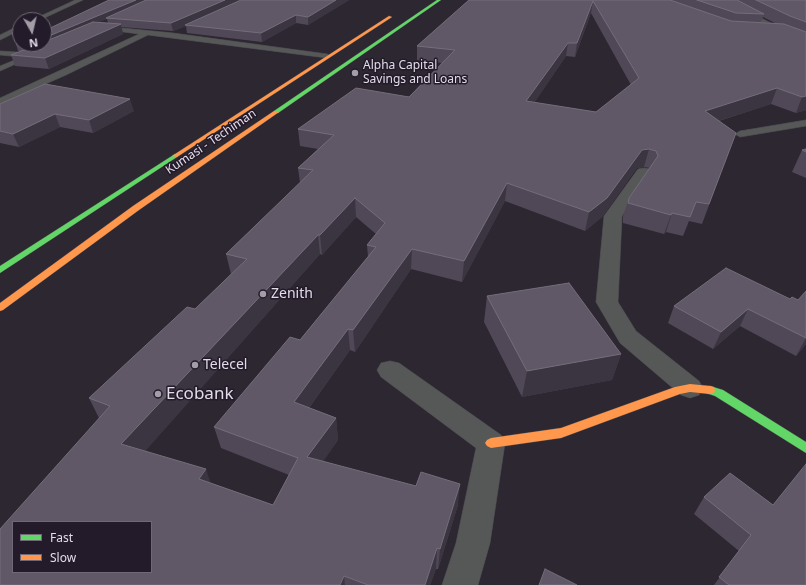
<!DOCTYPE html>
<style>
body{margin:0}
#map{position:relative;width:806px;height:585px;overflow:hidden;background:#2c2730;font-family:"Noto Sans",sans-serif}
canvas{display:block}
.legend{position:absolute;left:12px;top:521px;width:140px;height:52px;box-sizing:border-box;background:#231a2a;border:1px solid #6f6876;margin:0;padding:5px 7px;list-style:none;font-size:12px;color:#e2dce7}
.legend li{display:flex;align-items:center;gap:8px;height:20px}
.legend b{width:20px;border:1px solid #6f6876}
.north{position:absolute;left:12px;top:12px;width:40px;height:40px;box-sizing:border-box;background:#231a2a;border:1px solid #6f6876;border-radius:50%;rotate:172deg;font-size:11px;font-weight:700;line-height:16px;text-align:center;color:#e2dce7}
.north::after{content:'';display:block;margin:auto;width:14px;height:18px;background:#a29da7;clip-path:polygon(50% 0,100% 100%,50% 72%,0 100%)}
</style>
<div id="map">
<canvas width="806" height="585"></canvas>
<ul class="legend">
<li><b style="height:5px;background:#63d668"></b>Fast</li>
<li><b style="height:5px;background:#ff974d"></b>Slow</li>
</ul>
<div class="north">N</div>
</div>
<script>
const ctx = document.querySelector('canvas').getContext('2d');
ctx.lineJoin = 'round';
function poly(rows) {
  const path = new Path2D();
  for (const r of rows) {
    path.moveTo(r[0], r[1]);
    for (let i = 2; i < r.length; i += 2) path.lineTo(r[i], r[i + 1]);
  }
  return path;
}
function trace(path, color, width, dash) {
  ctx.strokeStyle = color;
  ctx.lineWidth = width;
  ctx.lineCap = dash ? 'butt' : 'round';
  ctx.setLineDash(dash || []);
  ctx.stroke(path);
}
function fillPath(path, color) {
  ctx.fillStyle = color;
  ctx.fill(path, 'evenodd');
}
function label(font, color, halo, rows, align = 'center') {
  ctx.font = font + ' "Noto Sans",sans-serif';
  ctx.lineWidth = 3;
  ctx.setLineDash([]);
  ctx.textBaseline = 'middle';
  ctx.strokeStyle = halo;
  ctx.fillStyle = color;
  for (const [text, x, y, turn = 0] of rows) {
    ctx.save();
    ctx.translate(x, y);
    ctx.rotate((+turn || 0) * Math.PI / 180);
    ctx.textAlign = isNaN(turn) ? turn : align;
    if (halo) ctx.strokeText(text, 0, 0);
    ctx.fillText(text, 0, 0);
    ctx.restore();
  }
}
const lane = poly([
 [75,0,83,0,40,20,32,20,75,0],
 [20,25,20,30,0,40,0,35,20,25],
 [102,26,173,33,327,54,331,56,327,58,148,35,66,75,0,104,0,98,139,34,100,29,100,27,102,26],
 [0,51,32,53,36,55,0,71,0,66,22,57,0,55,0,51],
 [806,120,806,126,740,137,735,134,740,131,806,120]
]);
const street = poly([
 [714,0,725,0,785,30,806,38,806,45,777,34,714,0],
 [644,168,650,169,652,173,622,216,618,302,636,331,699,381,703,388,699,395,690,398,681,395,620,343,596,302,604,216,638,169,644,168],
 [390,361,399,363,501,435,505,443,490,543,478,585,442,585,456,543,476,448,381,377,377,370,381,363,390,361]
]);
const fast = poly([
 [437,0,441,0,278,113,274,113,274,111,437,0],
 [175,154,178,156,177,157,0,273,0,266,175,154],
 [710,386,723,390,806,442,806,453,715,396,706,393,705,390,706,387,710,386]
]);
const slow = poly([
 [389,16,392,17,177,157,172,156,389,16],
 [274,111,279,112,139,210,3,310,0,311,0,303,133,206,274,111],
 [690,384,710,386,714,387,715,390,714,393,710,394,690,392,680,394,561,438,491,448,487,446,485,443,487,440,491,438,561,428,675,387,690,384]
]);
const wall = poly([
 [109,0,349,0,308,25,296,23,262,42,187,33,186,26,173,31,121,27,123,34,49,69,15,66,11,55,22,51,18,51,16,44],
 [107,19,108,23,98,22],
 [469,0,806,0,806,110,796,113,771,104,719,121,736,133,702,224,689,221,683,236,666,232,664,234,623,223,623,216,629,198,650,168,644,167,637,168,602,217,585,231,505,201,462,282,411,269,355,352,350,350,309,408,336,418,338,440,323,461,458,505,438,569,436,569,430,585,0,585,99,418,89,398,195,309,231,274,226,254,300,183,298,168,318,149,300,146,298,129,409,97,442,63,417,60,417,46],
 [591,13,631,85,596,112,534,103,566,56,575,57],
 [763,17,775,23,761,22],
 [356,217,376,234,367,245,368,257,300,340,214,427,221,448,289,475,273,505,211,483,145,451,320,254,322,255],
 [0,104,134,111,93,133,60,127,19,147,0,143],
 [806,149,806,178,792,172,802,150],
 [806,291,806,344,796,356,740,326,713,349,668,323,674,306,790,299,798,300],
 [487,296,621,354,612,380,522,397,484,322],
 [704,497,773,505,806,585,714,585,739,551,694,514]
]);
const shadedWall = poly([
 [136,0,150,0,106,18,107,19,30,51,27,45,30,44,44,44,44,38],
 [225,0,243,0,185,25,186,26,173,31,171,23],
 [336,0,349,0,308,25,308,17],
 [593,1,591,13,575,57,577,43],
 [296,15,296,23,262,42,261,33],
 [121,24,123,34,49,69,45,58],
 [568,43,566,56,524,118,526,101],
 [777,88,771,104,699,127,705,111],
 [806,96,806,110,796,113,802,97],
 [130,99,134,111,93,133,89,120],
 [55,114,60,127,19,147,13,134],
 [649,149,644,167,637,168,602,217,585,231,589,212,642,150],
 [507,183,505,201,462,282,464,261],
 [355,198,356,217,322,255,320,235],
 [672,213,666,232,664,234,671,215],
 [318,235,320,254,132,466,121,444],
 [412,249,411,269,355,352,353,330],
 [748,309,740,326,713,349,721,332],
 [348,329,350,350,298,423,294,402],
 [806,338,806,344,796,356],
 [621,354,612,380,522,397,527,371],
 [336,418,338,440,311,479,307,457],
 [206,469,213,490,199,479],
 [460,484,458,505,438,569,440,549],
 [437,548,436,569,430,585,425,585],
 [344,576,345,585,340,585]
]);
const building = poly([
 [109,0,136,0,44,38,44,31,109,0],
 [146,0,225,0,171,23,106,18,146,0],
 [241,0,336,0,308,17,296,15,261,33,185,25,241,0],
 [469,0,670,0,731,21,784,24,806,32,806,96,802,97,777,88,705,111,736,133,709,204,696,202,690,217,672,213,671,215,628,203,629,198,658,156,656,151,649,149,642,150,607,198,589,212,507,183,464,261,412,249,353,330,348,329,294,402,336,418,307,457,416,486,421,472,460,484,440,549,437,548,425,585,368,585,344,576,340,585,0,585,0,529,110,406,89,398,187,307,195,309,247,259,226,254,313,170,298,168,334,135,298,129,356,88,409,97,455,50,417,46,469,0],
 [593,1,639,78,596,112,526,101,568,43,577,43,593,1],
 [355,198,385,223,367,245,376,247,300,340,290,337,214,427,298,458,273,505,199,479,206,469,121,444,318,235,320,235,355,198],
 [13,522,151,522,151,572,13,572,13,522],
 [697,0,737,0,764,14,736,13,697,0],
 [756,0,806,0,806,22,790,16,756,0],
 [93,22,121,24,45,58,11,55,39,44,44,44,44,42,93,22],
 [20,42,20,44,30,44,27,45,16,44,20,42],
 [45,84,130,99,89,120,55,114,13,134,0,131,0,104,45,84],
 [806,149,806,152,802,150,806,149],
 [726,268,790,299,792,297,798,300,806,291,806,338,748,309,721,332,674,306,726,268],
 [569,283,621,354,527,371,487,296,569,283],
 [806,464,806,585,729,585,719,577,751,535,704,497,730,473,773,505,806,464],
 [545,569,577,585,539,585,545,569]
]);
const markers = [
 [355,73,4,"#a29da7"],
 [263,294,4,"#a29da7"],
 [195,365,4,"#a29da7"],
 [158,394,4,"#a29da7"]
];
const farPoinames = [
 ["Alpha Capital",363,66],
 ["Savings and Loans",363,80]
];
const farStreetnames = [
 ["Kumasi - Techiman",211,142,-34]
];
const poiNames = [
 ["Zenith",271,294],
 ["Telecel",203,365]
];
const nearPoinames = [
 ["Ecobank",166,394]
];
trace(lane, '#49454c', 1);
trace(street, '#49454c', 1);
trace(fast, '#49454c', 1);
trace(slow, '#49454c', 1);
fillPath(lane, '#565757');
fillPath(street, '#565757');
fillPath(fast, '#63d668');
fillPath(slow, '#ff974d');
fillPath(wall, '#504857');
fillPath(shadedWall, '#3b3441');
fillPath(building, '#605866');
trace(building, '#746d7a', 1);
for (const [x, y, r, color] of markers) {
  const dot = new Path2D();
  dot.arc(x, y, r, 0, 2 * Math.PI);
  ctx.fillStyle = color;
  ctx.fill(dot);
  trace(dot, '#231a2a', 1.5);
}
label('12px', '#e2dce7', '#231a2a', farPoinames, 'left');
label('12px', '#e2dce7', '#231a2a', farStreetnames);
label('14px', '#e2dce7', '#231a2a', poiNames, 'left');
label('17px', '#e2dce7', '#231a2a', nearPoinames, 'left');
</script>
